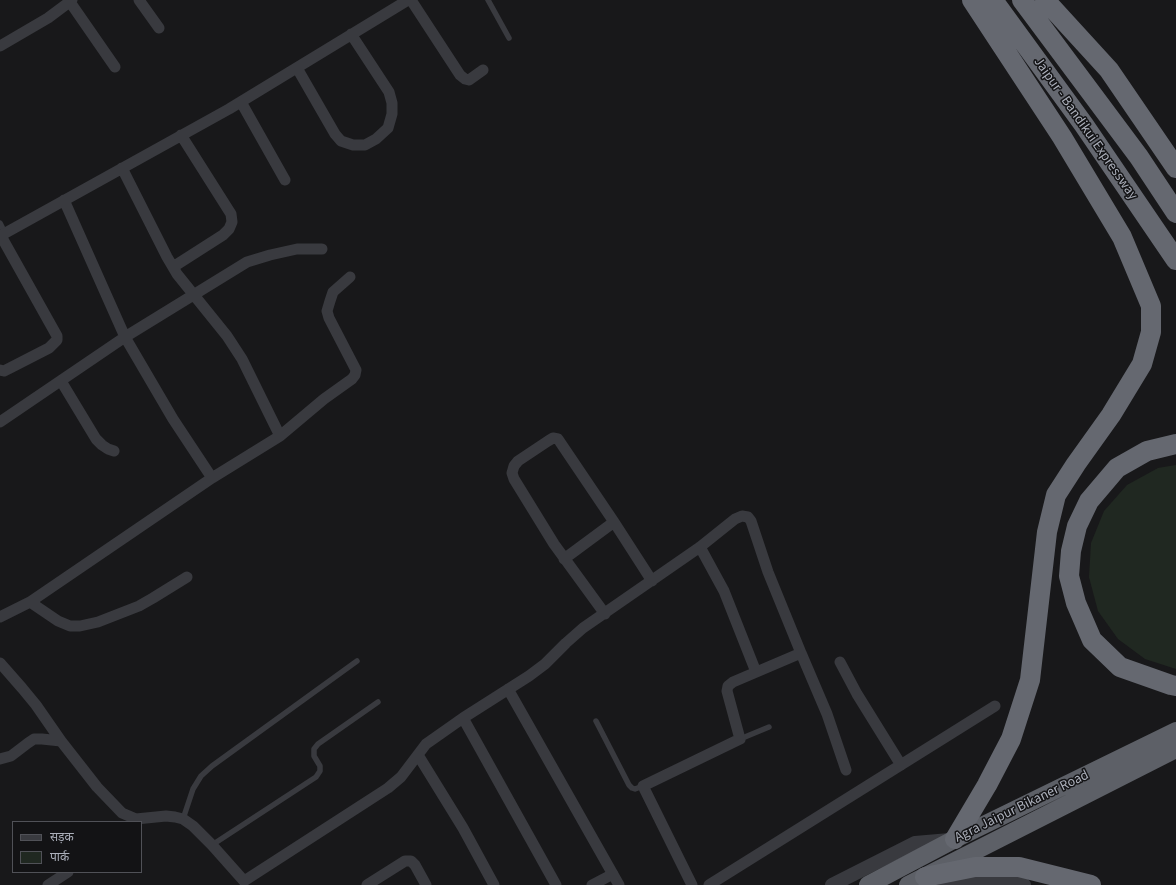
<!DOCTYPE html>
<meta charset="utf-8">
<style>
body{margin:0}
#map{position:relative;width:1176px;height:885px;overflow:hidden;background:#18181a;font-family:"Source Sans 3","Noto Sans Devanagari",sans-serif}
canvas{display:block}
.legend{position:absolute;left:12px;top:821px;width:130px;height:52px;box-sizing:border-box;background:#131315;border:1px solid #505157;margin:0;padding:5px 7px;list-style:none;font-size:12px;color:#abafba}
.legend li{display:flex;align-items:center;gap:8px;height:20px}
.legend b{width:20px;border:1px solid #505157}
</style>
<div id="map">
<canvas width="1176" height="885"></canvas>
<ul class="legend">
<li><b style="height:5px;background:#393a3f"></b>सड़क</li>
<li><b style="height:11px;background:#202821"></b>पार्क</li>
</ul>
</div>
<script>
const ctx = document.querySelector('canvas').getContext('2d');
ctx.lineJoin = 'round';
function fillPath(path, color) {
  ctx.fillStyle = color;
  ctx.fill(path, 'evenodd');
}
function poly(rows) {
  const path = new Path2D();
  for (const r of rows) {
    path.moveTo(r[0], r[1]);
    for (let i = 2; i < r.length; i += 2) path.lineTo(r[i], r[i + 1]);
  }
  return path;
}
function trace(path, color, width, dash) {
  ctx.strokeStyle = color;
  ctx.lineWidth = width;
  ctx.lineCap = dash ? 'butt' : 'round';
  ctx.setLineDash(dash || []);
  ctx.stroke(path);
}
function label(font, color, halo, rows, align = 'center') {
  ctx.font = font + ' "Source Sans 3",sans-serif';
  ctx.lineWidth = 3;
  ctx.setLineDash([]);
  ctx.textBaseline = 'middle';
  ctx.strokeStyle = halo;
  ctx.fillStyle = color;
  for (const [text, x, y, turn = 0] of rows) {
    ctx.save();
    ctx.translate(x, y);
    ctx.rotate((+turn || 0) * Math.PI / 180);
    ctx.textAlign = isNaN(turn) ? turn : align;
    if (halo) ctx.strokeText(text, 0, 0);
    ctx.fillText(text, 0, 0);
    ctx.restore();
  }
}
const green = poly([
 [1176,465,1176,669,1145,659,1118,639,1098,611,1089,577,1091,543,1104,511,1127,485,1158,468]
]);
const service = poly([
 [488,0,509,38],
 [0,223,5,233],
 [596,721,629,785,632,788,635,789,643,786],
 [740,739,769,727],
 [183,819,193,789,201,776,212,766,357,661],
 [212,845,316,777,320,771,320,766,314,756,314,749,318,744,378,702]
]);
const minor = poly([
 [139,0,159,28],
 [411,0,460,75,465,79,469,80,483,70],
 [70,2,115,67],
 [0,46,48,18,72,0],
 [297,68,335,134,341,141,353,145,365,145,376,139,388,128,392,114,392,103,389,92,351,34],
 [241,102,285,180],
 [122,168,167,257,177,274,227,336,242,359,280,436],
 [64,200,125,337,173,419,212,478],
 [0,236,229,109,408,0],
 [173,267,223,235,229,229,232,222,231,214,181,135],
 [0,370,4,371,10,368,49,348,57,340,57,336,1,236],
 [61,381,96,439,102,445,108,449,114,451],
 [0,422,125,337,247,262,270,255,297,249,322,249],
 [700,547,724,591,756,672],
 [564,559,614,522],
 [30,602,212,478,280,436,324,399,352,379,355,375,356,370,329,318,327,311,330,301,333,292,350,277],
 [605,614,554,544,514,479,512,473,514,466,518,461,548,441,553,438,558,439,614,522,652,581],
 [0,617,30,602,58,621,70,626,80,626,98,622,139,606,153,598,187,577],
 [801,653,827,714,846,770],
 [840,662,857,694,901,765],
 [0,663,22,688,36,705,61,741,97,787,122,813,136,819,166,816,175,817,183,819,193,826,212,845,244,881,388,788,401,777,426,744,436,737,463,718,529,676,545,664,566,643,583,628,700,547,735,519,742,516,748,517,751,521,768,572,801,653,733,682,728,686,727,691,740,739,643,786,692,885],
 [508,689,619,885],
 [463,718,556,885],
 [418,755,463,828,494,885],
 [0,759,11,756,28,743,34,739,42,739,61,741],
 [48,885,68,872],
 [367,885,405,861,411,861,415,865,426,885],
 [592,885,613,874],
 [709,885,995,706]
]);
const tertiary = poly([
 [832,885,915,843,950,840],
 [942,885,969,880,1018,883,1024,885]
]);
const trunk = poly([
 [868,885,955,839,1176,731],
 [908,885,1176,749]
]);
const motorway = poly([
 [993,0,1084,125,1176,260],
 [1022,0,1139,157,1176,213],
 [1045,0,1109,70,1176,168],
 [1176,444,1147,451,1117,468,1089,501,1077,526,1071,551,1069,576,1076,603,1092,640,1120,667,1171,685,1176,686],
 [955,839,987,785,1011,739,1030,680,1047,532,1056,495,1076,464,1111,415,1142,364,1151,332,1151,306,1122,237,1062,137,972,0],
 [925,877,975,867,1019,867,1091,885]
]);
const streetNames = [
 ["Jaipur - Bandikui Expressway",1085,129,55],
 ["Agra Jaipur Bikaner Road",1022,807,-26]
];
fillPath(green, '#202821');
trace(service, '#393a3f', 5.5);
trace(minor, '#393a3f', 11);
trace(tertiary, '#393a3f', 14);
trace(trunk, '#5d6067', 18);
trace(motorway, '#656870', 20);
label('14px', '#abafba', '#131315', streetNames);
</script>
